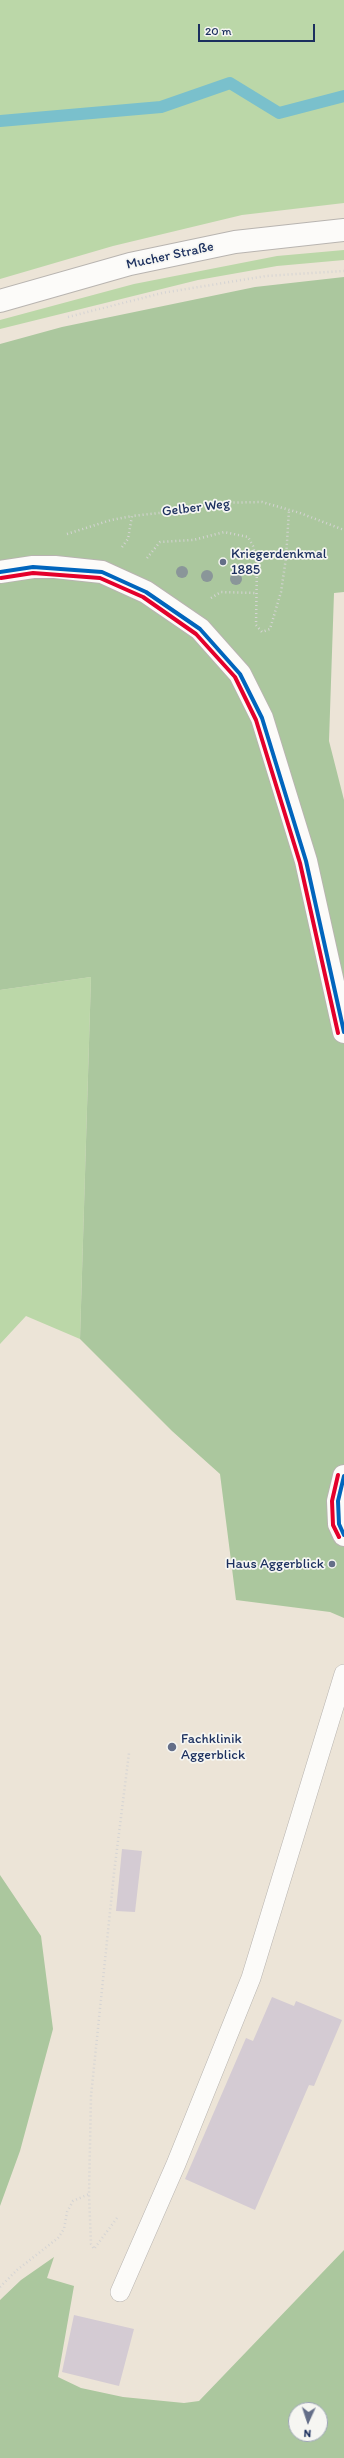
<!DOCTYPE html>
<meta charset="utf-8">
<style>
body{margin:0}
#map{position:relative;width:344px;height:2458px;overflow:hidden;background:#ece4d7;font-family:Itim,sans-serif}
canvas{display:block}
.north{position:absolute;left:288px;top:2402px;width:40px;height:40px;box-sizing:border-box;background:#f6f6f2;border:1px solid #9ea6b7;border-radius:50%;rotate:183deg;font-size:11px;font-weight:700;line-height:16px;text-align:center;color:#1b2f5e}
.north::after{content:'';display:block;margin:auto;width:14px;height:18px;background:#646e88;clip-path:polygon(50% 0,100% 100%,50% 72%,0 100%)}
.scale{position:absolute;left:198px;top:24px;width:117px;height:18px;box-sizing:border-box;border:2px solid #1b2f5e;border-top:0;padding-left:5px;font-size:12px;line-height:14px;white-space:nowrap;color:#1b2f5e;-webkit-text-stroke:3px #f6f6f2;paint-order:stroke}
</style>
<div id="map">
<canvas width="344" height="2458"></canvas>
<div class="north">N</div>
<div class="scale">20 m</div>
</div>
<script>
const ctx = document.querySelector('canvas').getContext('2d');
ctx.lineJoin = 'round';
function fillPath(path, color) {
  ctx.fillStyle = color;
  ctx.fill(path, 'evenodd');
}
function poly(rows) {
  const path = new Path2D();
  for (const r of rows) {
    path.moveTo(r[0], r[1]);
    for (let i = 2; i < r.length; i += 2) path.lineTo(r[i], r[i + 1]);
  }
  return path;
}
function trace(path, color, width, dash) {
  ctx.strokeStyle = color;
  ctx.lineWidth = width;
  ctx.lineCap = dash ? 'butt' : 'round';
  ctx.setLineDash(dash || []);
  ctx.stroke(path);
}
function label(font, color, halo, rows, align = 'center') {
  ctx.font = font + ' Itim,sans-serif';
  ctx.lineWidth = 3.5;
  ctx.setLineDash([]);
  ctx.textBaseline = 'middle';
  ctx.strokeStyle = halo;
  ctx.fillStyle = color;
  for (const [text, x, y, turn = 0] of rows) {
    ctx.save();
    ctx.translate(x, y);
    ctx.rotate((+turn || 0) * Math.PI / 180);
    ctx.textAlign = isNaN(turn) ? turn : align;
    if (halo) ctx.strokeText(text, 0, 0);
    ctx.fillText(text, 0, 0);
    ctx.restore();
  }
}
const green = poly([
 [0,0,344,0,344,203,242,215,113,246,0,279],
 [344,250,344,260,277,266,198,280,0,329,0,320,134,284,277,256],
 [91,977,80,1339,26,1316,0,1344,0,990]
]);
const forest = poly([
 [344,277,344,592,334,593,329,741,344,800,344,1618,330,1612,236,1600,220,1474,172,1431,80,1339,91,977,0,990,0,344,62,327,255,287],
 [0,1875,41,1936,53,2029,20,2151,0,2206],
 [344,2250,344,2458,0,2458,0,2300,21,2280,54,2257,47,2278,74,2286,58,2377,81,2388,123,2397,184,2403,199,2401],
 [296,2410,320,2410,320,2434,296,2434]
]);
const stream = poly([
 [0,121,161,107,230,83,279,113,344,96]
]);
const building = poly([
 [122,1849,142,1851,135,1912,116,1911],
 [272,1997,294,2006,296,2001,342,2020,314,2086,309,2085,255,2210,185,2179,246,2038,253,2041],
 [74,2315,134,2329,119,2386,62,2372]
]);
const path = poly([
 [68,317,162,293,266,276,344,271],
 [67,534,111,520,132,516],
 [122,547,128,539,132,516,177,511,215,503,262,502,300,513,344,530],
 [147,558,160,542,193,540,224,532,248,537,253,546,257,563,256,625,262,632,270,629,281,592,286,558,289,510],
 [211,598,221,592,255,593],
 [117,2218,94,2249,91,2244,89,2194,91,2096,114,1873,129,1753],
 [0,2287,17,2270,58,2238,64,2229,67,2212,73,2201,89,2194]
]);
const service = poly([
 [120,2292,176,2164,251,1978,344,1674]
]);
const minor = poly([
 [0,572,33,567,55,567,102,572,146,592,200,629,240,674,262,718,306,861,344,1032],
 [344,1476,338,1501,339,1524,344,1535]
]);
const secondary = poly([
 [0,301,130,264,235,242,344,230]
]);
const bus1 = poly([
 [0,572,33,567,102,572,146,592,200,629,240,674,262,718,306,861,344,1032],
 [344,1476,338,1501,339,1524,344,1535]
]);
const bus2 = poly([
 [1,578,33,573,100,578,143,597,196,634,235,677,256,720,300,863,338,1033],
 [338,1475,332,1501,333,1525,339,1537]
]);
const trees = [
 [182,572],
 [207,576],
 [236,579]
];
const markers = [
 [223,562,4,"#646e88"],
 [332,1564,4,"#646e88"],
 [172,1747,5,"#646e88"]
];
const streetNames = [
 ["Mucher Straße",170,256,-12],
 ["Gelber Weg",196,508,-7]
];
const poiNames = [
 ["Kriegerdenkmal",231,554],
 ["1885",231,570],
 ["Haus Aggerblick",324,1564,"right"],
 ["Fachklinik",181,1739],
 ["Aggerblick",181,1755]
];
fillPath(green, '#bbd7a8');
fillPath(forest, '#abc79e');
trace(stream, '#7ac0cc', 12);
fillPath(building, '#d4cbd3');
trace(service, '#b8b4b0', 20);
trace(minor, '#b8b4b0', 24);
trace(secondary, '#b8b4b0', 24);
trace(path, '#d5d4d4', 2.5, [1, 3]);
trace(service, '#fcfbf9', 19);
trace(minor, '#fcfbf9', 22);
trace(secondary, '#fcfbf9', 22);
trace(bus1, '#0065bd', 4);
trace(bus2, '#e4002b', 4);
ctx.fillStyle = '#8a9699';
for (const [x, y] of trees) {
  ctx.beginPath();
  ctx.arc(x, y, 6, 0, 2 * Math.PI);
  ctx.fill();
}
for (const [x, y, r, color] of markers) {
  const dot = new Path2D();
  dot.arc(x, y, r, 0, 2 * Math.PI);
  ctx.fillStyle = color;
  ctx.fill(dot);
  trace(dot, '#f6f6f2', 1.5);
}
label('14px', '#1b2f5e', '#f6f6f2', streetNames);
label('14px', '#1b2f5e', '#f6f6f2', poiNames, 'left');
</script>
